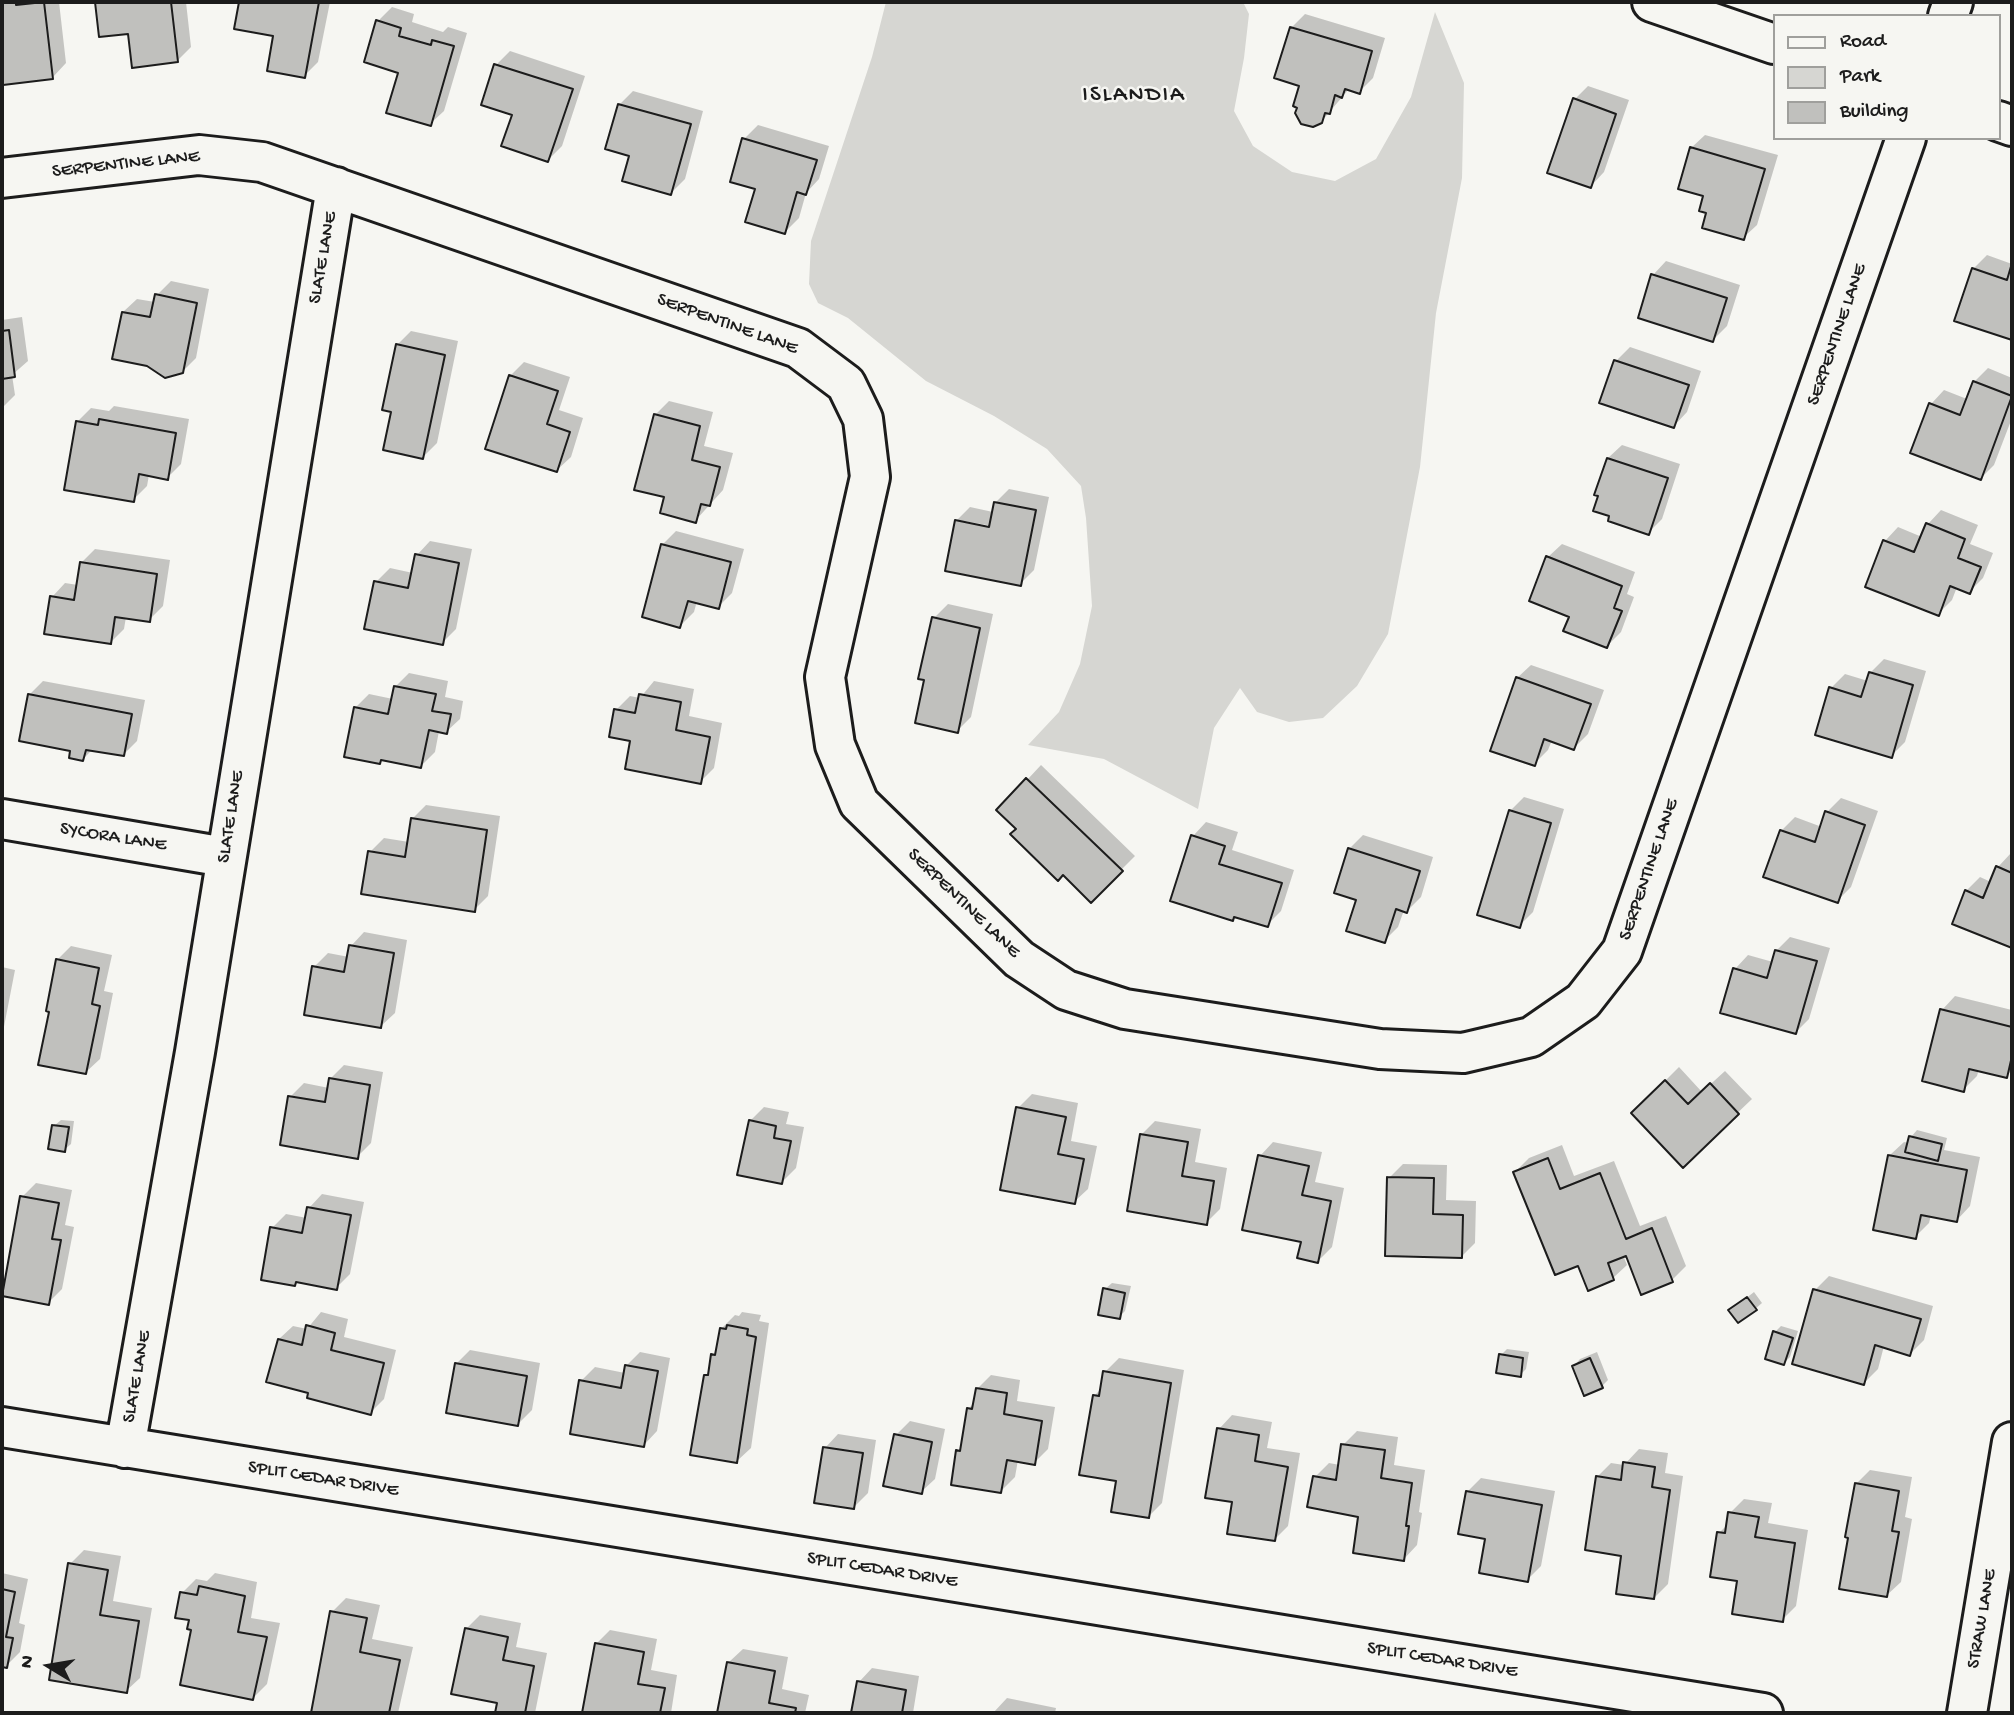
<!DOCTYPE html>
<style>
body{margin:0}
#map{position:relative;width:2014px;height:1715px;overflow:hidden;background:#f6f6f2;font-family:"Gochi Hand",sans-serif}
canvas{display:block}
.frame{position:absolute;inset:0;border:4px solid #1c1c1c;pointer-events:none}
.legend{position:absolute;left:1773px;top:14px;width:228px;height:126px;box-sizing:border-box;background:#f6f6f2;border:2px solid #9f9f9c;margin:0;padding:9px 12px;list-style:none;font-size:21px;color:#1c1c1c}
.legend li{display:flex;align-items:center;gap:14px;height:35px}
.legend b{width:35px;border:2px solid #9f9f9c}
.north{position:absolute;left:14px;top:1631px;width:70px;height:70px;-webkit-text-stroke:5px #f6f6f2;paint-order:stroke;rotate:281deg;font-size:19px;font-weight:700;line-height:28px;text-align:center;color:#1c1c1c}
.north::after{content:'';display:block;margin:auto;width:24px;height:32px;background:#1c1c1c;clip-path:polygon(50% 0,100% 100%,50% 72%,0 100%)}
</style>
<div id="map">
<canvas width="2014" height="1715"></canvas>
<div class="frame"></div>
<ul class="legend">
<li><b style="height:9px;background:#f6f6f2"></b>Road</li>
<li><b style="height:19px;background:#d6d6d2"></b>Park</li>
<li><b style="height:19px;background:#c0c0bd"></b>Building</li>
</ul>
<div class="north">N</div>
</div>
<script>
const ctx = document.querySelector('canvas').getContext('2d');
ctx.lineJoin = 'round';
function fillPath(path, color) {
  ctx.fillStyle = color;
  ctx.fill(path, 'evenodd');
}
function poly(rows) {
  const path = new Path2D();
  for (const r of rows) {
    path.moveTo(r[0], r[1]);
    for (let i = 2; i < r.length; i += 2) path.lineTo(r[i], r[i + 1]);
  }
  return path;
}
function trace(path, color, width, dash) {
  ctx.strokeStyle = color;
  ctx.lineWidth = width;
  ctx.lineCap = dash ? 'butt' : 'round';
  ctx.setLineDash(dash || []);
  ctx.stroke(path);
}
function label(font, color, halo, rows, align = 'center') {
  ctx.font = font + ' "Gochi Hand",sans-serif';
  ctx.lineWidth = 5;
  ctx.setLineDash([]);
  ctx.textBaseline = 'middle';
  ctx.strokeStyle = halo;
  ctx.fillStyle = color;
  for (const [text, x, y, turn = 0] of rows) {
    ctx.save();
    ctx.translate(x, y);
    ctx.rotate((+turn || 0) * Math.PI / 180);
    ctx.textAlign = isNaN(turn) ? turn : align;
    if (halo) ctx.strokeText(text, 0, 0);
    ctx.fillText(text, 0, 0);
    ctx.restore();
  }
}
const green = poly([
 [886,2,1243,2,1249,14,1244,58,1234,111,1253,146,1292,172,1335,181,1376,159,1411,97,1435,12,1464,83,1462,178,1436,313,1420,467,1388,634,1357,686,1323,718,1289,722,1257,712,1240,688,1214,728,1198,809,1104,759,1028,745,1059,712,1080,664,1092,606,1086,518,1081,486,1047,449,994,416,926,381,848,318,818,303,809,284,811,241,872,57]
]);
const shadow = poly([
 [2,2,59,2,66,63,53,77,5,83,2,59],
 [96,2,186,2,191,47,177,61,129,32,100,36],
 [241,2,330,2,318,62,304,76,275,34,236,27],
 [392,7,414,14,412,22,443,32,448,27,467,33,444,111,430,124,400,72,378,21],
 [1305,14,1385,38,1373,78,1359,92,1349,89,1321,122,1302,85,1291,28],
 [510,51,585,76,562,146,548,160,514,114,496,65],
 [1588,86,1629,100,1604,172,1591,186,1575,99],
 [633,91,703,111,685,179,671,193,631,155,619,105],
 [758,125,829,146,819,179,806,193,799,218,785,232,757,188,744,139],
 [1705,135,1778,155,1757,225,1743,238,1709,212,1691,148],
 [1987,255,2012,264,2012,339,1956,319,1973,269],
 [1666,261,1740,285,1727,326,1713,340,1653,275],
 [171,281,209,289,196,358,182,372,123,312,137,299,155,302,157,295],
 [22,317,28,361,12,375,15,395,2,408,2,320],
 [411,331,458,341,437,443,423,457,394,411,397,345],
 [1630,347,1701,371,1687,412,1674,426,1616,361],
 [524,362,570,377,559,410,583,418,571,457,557,470,510,376],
 [1988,368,2012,378,2012,418,1994,465,1981,478,1931,404,1944,390,1967,399,1974,382],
 [669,401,713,412,704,446,733,453,723,490,695,521,666,496,655,415],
 [114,406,189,419,181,464,167,478,149,475,147,486,133,500,77,422,91,408,109,411],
 [1622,445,1680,464,1662,519,1648,533,1608,458],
 [1009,489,1049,497,1034,570,1020,584,956,521,970,507,993,512,995,503],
 [964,521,998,527,997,530,964,524],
 [1941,510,1978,525,1970,544,1993,553,1983,578,1969,592,1957,587,1952,600,1938,614,1885,541,1898,527,1922,537,1928,524],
 [676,531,744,549,732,593,718,607,697,601,694,612,680,626,662,545],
 [430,541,472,549,456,629,442,643,376,582,390,568,413,573,417,555],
 [1562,544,1635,572,1627,594,1634,597,1621,632,1607,646,1571,616,1548,557],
 [95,549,170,560,163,606,149,620,126,617,124,629,111,642,52,597,65,583,78,585,82,562],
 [948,604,993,614,971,717,957,731,926,679,934,618],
 [1884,659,1926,671,1905,742,1891,756,1831,688,1845,674,1868,681,1870,673],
 [1531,665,1604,690,1588,734,1574,748,1552,740,1548,750,1534,764,1517,678],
 [409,673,448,681,445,697,463,701,460,719,446,732,439,731,435,752,421,766,383,759,380,762,355,708,369,694,393,699,395,687],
 [43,681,145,700,137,741,123,755,93,749,83,759,72,749,29,695],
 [654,681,694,689,689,716,722,723,714,768,700,782,632,740,616,710,630,696,640,698],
 [1041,765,1135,856,1091,900,999,810],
 [1524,797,1564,809,1533,912,1519,926,1510,811],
 [1841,798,1878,811,1851,887,1837,901,1781,831,1795,817,1822,827,1827,812],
 [426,805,500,816,488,896,474,910,370,852,384,838,409,842,413,818],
 [1206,822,1238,832,1232,850,1294,870,1281,911,1267,925,1236,915,1232,919,1193,836],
 [1363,835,1433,857,1421,897,1407,911,1404,910,1398,927,1384,941,1358,899,1349,849],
 [2011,853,2012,854,2012,946,1954,923,1966,891,1980,877,1991,882,1998,867],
 [364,932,407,940,395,1013,381,1026,314,967,328,953,349,957,351,946],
 [1790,937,1830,948,1809,1019,1795,1033,1735,969,1748,955,1773,962,1777,950],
 [71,946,112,955,104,991,113,993,100,1059,86,1072,51,1010,57,960],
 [2,967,15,970,2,1037],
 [1955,996,2012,1010,2012,1070,2006,1076,1979,1069,1977,1076,1963,1090,1942,1010],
 [344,1065,383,1072,371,1143,357,1157,290,1097,304,1083,329,1088,330,1079],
 [1679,1067,1702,1092,1725,1071,1752,1099,1683,1165,1633,1113],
 [1032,1094,1078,1103,1071,1141,1097,1146,1088,1189,1074,1202,1018,1108],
 [764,1107,789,1112,786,1124,804,1127,796,1168,782,1182,750,1121],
 [61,1120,74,1121,71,1144,64,1150,54,1126],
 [1155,1121,1201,1129,1195,1162,1227,1168,1220,1209,1206,1223,1141,1135],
 [1917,1130,1947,1138,1944,1150,1980,1157,1970,1206,1957,1220,1931,1215,1929,1223,1915,1237,1875,1229,1890,1155,1904,1142,1909,1143,1911,1137],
 [1273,1142,1322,1152,1315,1182,1344,1188,1332,1247,1318,1261,1303,1241,1260,1156],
 [1562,1145,1574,1176,1614,1161,1640,1226,1666,1216,1686,1266,1672,1280,1627,1254,1623,1255,1627,1265,1613,1278,1579,1264,1515,1172,1529,1158],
 [1403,1164,1447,1165,1446,1200,1476,1201,1475,1243,1461,1257,1389,1178],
 [36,1183,72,1190,65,1225,74,1227,62,1289,48,1303,22,1197],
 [322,1194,364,1202,350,1274,336,1288,299,1281,295,1285,272,1228,286,1214,307,1218,309,1208],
 [1829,1276,1933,1306,1924,1340,1910,1354,1884,1346,1878,1369,1864,1383,1815,1290],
 [1112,1283,1131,1286,1125,1311,1119,1317,1105,1289],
 [1754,1292,1762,1303,1755,1309,1731,1310],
 [321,1312,348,1319,344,1337,396,1350,384,1399,370,1413,310,1392,279,1339,293,1326,307,1329],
 [742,1312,761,1315,759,1321,769,1323,751,1448,737,1461,706,1375,710,1371,713,1355,718,1350,721,1329,735,1315,739,1316],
 [1781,1326,1798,1331,1790,1357,1783,1364,1775,1332],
 [1507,1349,1529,1352,1526,1369,1520,1375,1501,1355],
 [470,1350,540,1363,532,1410,518,1424,456,1364],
 [640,1352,670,1358,657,1431,644,1445,581,1381,595,1367,625,1373,626,1366],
 [1597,1352,1608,1380,1602,1386,1574,1366,1580,1359],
 [1119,1358,1184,1370,1162,1503,1148,1517,1118,1480,1094,1396,1102,1388,1105,1372],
 [991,1375,1020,1380,1017,1401,1055,1407,1048,1449,1034,1463,1018,1460,1015,1477,1001,1491,958,1451,962,1446,968,1409,975,1402,977,1389],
 [1232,1415,1272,1422,1267,1448,1300,1453,1288,1526,1274,1540,1234,1501,1219,1429],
 [910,1421,945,1429,935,1479,921,1492,896,1435],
 [1357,1431,1398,1437,1394,1465,1425,1470,1419,1512,1422,1513,1417,1545,1404,1559,1315,1477,1329,1463,1340,1465,1343,1445],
 [838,1434,876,1440,868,1493,854,1507,825,1448],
 [1639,1449,1668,1453,1665,1473,1683,1476,1668,1584,1654,1598,1623,1554,1597,1477,1611,1463,1624,1465],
 [1870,1470,1912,1477,1905,1517,1912,1519,1901,1582,1887,1595,1856,1484],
 [1481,1478,1555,1491,1541,1566,1527,1580,1487,1537,1467,1492],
 [1744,1499,1772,1503,1768,1523,1808,1530,1796,1606,1782,1620,1739,1580,1719,1533,1728,1524,1730,1513],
 [84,1550,121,1556,113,1601,152,1608,140,1678,126,1691,70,1564],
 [2,1573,28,1579,19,1623,25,1625,20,1652,6,1666,2,1665],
 [215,1573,257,1582,251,1618,280,1623,267,1684,253,1698,193,1629,182,1593,196,1579,207,1581],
 [346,1598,380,1605,372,1639,413,1647,398,1713,313,1712,332,1612],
 [480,1615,521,1623,516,1647,547,1653,535,1713,497,1713,499,1701,466,1629],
 [610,1630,657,1639,651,1670,677,1675,671,1713,584,1713,596,1644],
 [743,1649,788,1657,782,1689,809,1695,805,1713,718,1713,729,1662],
 [872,1668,919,1676,913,1713,915,1713,853,1713,859,1682],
 [1007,1698,1056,1708,1055,1713,993,1713]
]);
const building = poly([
 [2,2,16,2,16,5,44,2,53,79,3,85,2,2],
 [95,2,171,2,178,62,132,68,128,34,99,37,95,2],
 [239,2,319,2,305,78,267,71,273,36,234,29,239,2],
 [376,20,401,28,399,36,431,45,432,40,454,46,431,126,386,113,398,73,364,62,376,20],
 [1290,27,1372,51,1360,94,1345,89,1342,98,1335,95,1330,114,1325,113,1322,123,1313,127,1301,124,1295,113,1297,108,1293,106,1299,86,1274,78,1290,27],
 [494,64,573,89,548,162,501,146,512,115,481,105,494,64],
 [1573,98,1616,114,1591,188,1547,173,1573,98],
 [618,104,691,124,671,195,622,181,629,156,605,149,618,104],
 [742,138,817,160,806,195,797,192,785,234,745,222,755,189,730,182,742,138],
 [1690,147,1765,169,1744,240,1702,228,1706,213,1699,211,1703,196,1678,189,1690,147],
 [2012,263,2012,340,1954,321,1972,268,2007,280,2012,263],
 [1651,274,1727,298,1713,342,1638,318,1651,274],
 [155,294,197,303,183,373,165,378,147,366,112,359,122,312,150,317,155,294],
 [9,330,15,377,2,379,2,331,9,330],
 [396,344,445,355,423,459,383,450,391,412,382,410,396,344],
 [1614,360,1689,385,1674,428,1599,403,1614,360],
 [509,375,558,391,547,424,570,432,557,472,485,449,509,375],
 [1973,381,2012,396,1981,480,1910,453,1929,403,1960,415,1973,381],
 [654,414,700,426,692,460,720,467,710,506,701,504,696,523,660,513,664,497,634,490,654,414],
 [99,419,176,433,168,480,139,474,134,502,64,490,76,421,98,425,99,419],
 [1607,458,1668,478,1649,535,1608,521,1609,516,1593,511,1598,496,1594,495,1607,458],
 [994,502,1036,510,1021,586,945,571,955,520,989,527,994,502],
 [1926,523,1965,539,1958,558,1981,567,1970,594,1950,586,1939,616,1865,587,1883,540,1914,552,1926,523],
 [661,544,731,562,719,609,688,601,680,628,642,617,661,544],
 [415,554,459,563,443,645,364,629,374,581,408,588,415,554],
 [1546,556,1622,586,1614,608,1622,611,1607,648,1563,631,1569,617,1529,601,1546,556],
 [80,562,157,574,150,622,115,617,111,644,44,634,50,596,74,600,80,562],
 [932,617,980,628,958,733,915,723,924,680,918,679,932,617],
 [1869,672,1913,685,1892,758,1815,735,1829,687,1861,697,1869,672],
 [1516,677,1591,704,1574,750,1544,739,1535,766,1490,751,1516,677],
 [394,686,436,694,432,711,451,714,447,734,429,730,421,768,381,760,380,764,344,757,354,707,388,714,394,686],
 [28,694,132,714,124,756,86,750,83,761,69,758,70,751,19,741,28,694],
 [639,694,681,702,676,730,710,737,701,784,625,769,630,741,609,737,614,709,635,713,639,694],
 [1026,778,1123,871,1091,903,1063,875,1058,881,1010,834,1016,829,996,810,1026,778],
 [1509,810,1551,823,1520,928,1477,915,1509,810],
 [1825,811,1865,825,1838,903,1763,877,1780,830,1815,842,1825,811],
 [411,818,487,830,475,912,361,894,368,851,405,857,411,818],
 [1191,835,1225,846,1219,864,1282,883,1268,927,1234,917,1233,921,1170,901,1191,835],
 [1348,848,1420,871,1407,913,1396,909,1385,943,1346,931,1356,900,1334,893,1348,848],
 [1996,866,2012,873,2012,948,1952,924,1965,890,1983,898,1996,866],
 [349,945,394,953,381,1028,304,1015,312,966,344,972,349,945],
 [1775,950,1817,961,1796,1034,1720,1013,1733,968,1767,978,1775,950],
 [56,959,99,968,92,1004,100,1006,86,1074,38,1065,49,1012,46,1011,56,959],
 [1940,1009,2012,1027,2012,1056,2007,1078,1969,1069,1964,1092,1922,1081,1940,1009],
 [329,1078,370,1085,358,1159,280,1145,288,1096,325,1102,329,1078],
 [1665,1080,1688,1104,1710,1083,1739,1114,1683,1168,1631,1113,1665,1080],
 [1016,1107,1066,1117,1058,1154,1084,1159,1075,1204,1000,1190,1016,1107],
 [749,1120,776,1126,774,1138,791,1141,782,1184,737,1175,749,1120],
 [52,1125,69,1127,65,1152,48,1149,52,1125],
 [1140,1134,1188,1142,1182,1176,1214,1181,1207,1225,1127,1211,1140,1134],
 [1909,1136,1942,1144,1938,1161,1905,1152,1909,1136],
 [1258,1155,1309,1166,1302,1195,1331,1201,1318,1263,1297,1258,1301,1242,1242,1230,1258,1155],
 [1888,1155,1967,1170,1957,1222,1921,1215,1916,1239,1873,1230,1888,1155],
 [1548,1158,1560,1189,1600,1173,1626,1239,1652,1228,1673,1282,1641,1295,1626,1256,1608,1263,1614,1280,1588,1291,1578,1266,1555,1275,1513,1172,1548,1158],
 [1387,1177,1434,1178,1433,1214,1463,1215,1462,1258,1385,1256,1387,1177],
 [20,1196,59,1203,52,1239,61,1240,49,1305,2,1296,20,1196],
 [307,1207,351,1215,337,1290,296,1282,295,1286,261,1280,270,1227,302,1233,307,1207],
 [1103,1288,1125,1293,1120,1319,1098,1315,1103,1288],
 [1813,1289,1921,1319,1910,1356,1875,1345,1864,1385,1792,1364,1813,1289],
 [1747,1297,1757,1310,1738,1323,1728,1310,1747,1297],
 [306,1325,335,1333,331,1350,384,1363,371,1415,307,1398,308,1393,266,1382,278,1339,302,1345,306,1325],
 [727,1325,748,1329,747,1335,756,1337,737,1463,690,1455,704,1375,708,1375,711,1354,715,1355,720,1328,726,1329,727,1325],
 [1773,1331,1793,1338,1784,1365,1765,1359,1773,1331],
 [1499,1354,1523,1358,1521,1377,1496,1373,1499,1354],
 [1590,1358,1603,1388,1584,1396,1572,1366,1590,1358],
 [455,1363,527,1376,518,1426,446,1413,455,1363],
 [625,1365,658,1371,644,1447,570,1434,579,1380,621,1388,625,1365],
 [1103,1371,1171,1383,1149,1518,1111,1512,1116,1481,1079,1475,1093,1395,1099,1396,1103,1371],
 [976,1388,1007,1393,1004,1414,1042,1421,1035,1465,1007,1460,1001,1493,951,1485,956,1450,960,1451,967,1408,972,1409,976,1388],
 [1217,1428,1259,1435,1255,1461,1288,1467,1275,1541,1227,1534,1232,1502,1205,1498,1217,1428],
 [894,1434,932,1442,922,1494,883,1486,894,1434],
 [1341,1444,1385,1450,1381,1478,1412,1483,1406,1526,1409,1526,1404,1561,1353,1553,1358,1517,1307,1507,1313,1476,1336,1480,1341,1444],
 [823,1447,863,1453,854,1509,814,1503,823,1447],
 [1623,1462,1655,1467,1652,1487,1670,1490,1654,1599,1616,1594,1621,1556,1585,1550,1596,1476,1621,1480,1623,1462],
 [1855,1483,1899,1491,1892,1531,1899,1532,1887,1597,1839,1589,1848,1538,1845,1537,1855,1483],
 [1466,1491,1542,1505,1528,1582,1479,1573,1485,1539,1458,1534,1466,1491],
 [1728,1512,1759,1517,1755,1537,1795,1543,1783,1622,1732,1614,1737,1581,1710,1577,1717,1532,1725,1533,1728,1512],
 [68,1563,108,1570,100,1615,139,1621,127,1693,49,1680,68,1563],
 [199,1586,245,1596,238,1632,267,1637,253,1700,180,1685,191,1630,187,1629,189,1620,175,1618,180,1592,197,1595,199,1586],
 [2,1589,15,1592,6,1637,13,1638,7,1668,2,1667,2,1589],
 [330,1611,367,1618,360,1652,400,1660,389,1713,311,1713,330,1611],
 [465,1628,508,1637,503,1660,534,1666,525,1713,495,1713,497,1703,451,1694,465,1628],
 [595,1643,644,1652,638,1684,665,1688,660,1713,582,1713,595,1643],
 [727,1662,775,1671,769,1703,796,1708,795,1713,717,1713,727,1662],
 [857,1681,906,1690,902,1713,851,1713,857,1681]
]);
const minor = poly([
 [1652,2,1774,44],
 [1948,16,1953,2],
 [1998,121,2012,126],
 [2,178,199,155,262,162,798,348,846,384,863,419,870,477,825,677,835,745,859,803,1019,959,1066,990,1125,1009,1380,1049,1463,1053,1531,1037,1583,1001,1622,951,1906,138],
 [2,819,225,857],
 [2,1427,1763,1713],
 [125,1448,195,1052,336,187],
 [1967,1713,2012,1442]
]);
const streetNames = [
 ["SERPENTINE LANE",126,165,-6],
 ["SLATE LANE",324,258,-80],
 ["SERPENTINE LANE",727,325,20],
 ["SERPENTINE LANE",1838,335,-71],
 ["SLATE LANE",232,817,-81],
 ["SYCORA LANE",113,838,9],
 ["SERPENTINE LANE",1650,870,-71],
 ["SERPENTINE LANE",963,904,44],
 ["SLATE LANE",138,1377,-80],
 ["SPLIT CEDAR DRIVE",323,1480,9],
 ["SPLIT CEDAR DRIVE",882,1571,9],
 ["STRAW LANE",1983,1619,-80],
 ["SPLIT CEDAR DRIVE",1442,1661,9]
];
const quarterNames = [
 ["ISLANDIA",1134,96]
];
fillPath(green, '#d6d6d2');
fillPath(shadow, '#0003');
fillPath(building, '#c0c0bd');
trace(building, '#1c1c1c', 2);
trace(minor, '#1c1c1c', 44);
trace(minor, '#f6f6f2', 38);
label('19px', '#1c1c1c', '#f6f6f2', streetNames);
ctx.letterSpacing = '2px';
label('23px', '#1c1c1c', '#f6f6f2', quarterNames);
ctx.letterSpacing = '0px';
</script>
